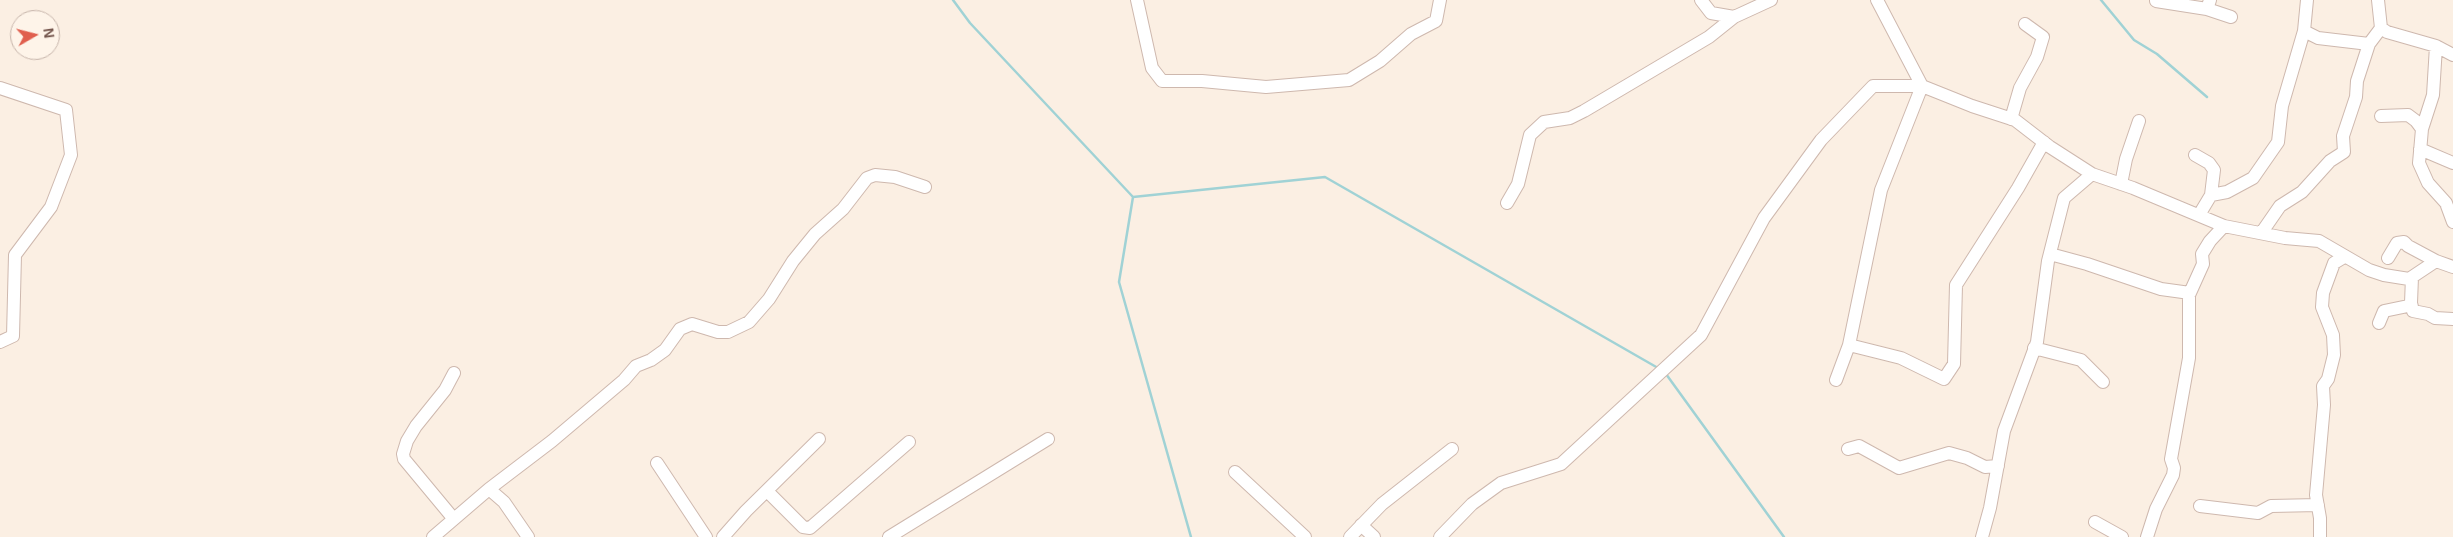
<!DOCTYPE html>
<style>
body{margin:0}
#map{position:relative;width:2453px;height:537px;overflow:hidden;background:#fbefe3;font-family:Helvetica,sans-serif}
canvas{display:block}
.north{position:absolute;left:10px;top:10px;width:50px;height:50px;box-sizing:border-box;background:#fef4e9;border:1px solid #c6b4aa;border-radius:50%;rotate:82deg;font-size:14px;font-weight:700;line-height:20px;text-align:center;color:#72544b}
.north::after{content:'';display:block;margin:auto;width:18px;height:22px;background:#e05f4e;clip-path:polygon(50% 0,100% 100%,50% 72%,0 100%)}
</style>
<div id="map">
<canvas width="2453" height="537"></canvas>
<div class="north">N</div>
</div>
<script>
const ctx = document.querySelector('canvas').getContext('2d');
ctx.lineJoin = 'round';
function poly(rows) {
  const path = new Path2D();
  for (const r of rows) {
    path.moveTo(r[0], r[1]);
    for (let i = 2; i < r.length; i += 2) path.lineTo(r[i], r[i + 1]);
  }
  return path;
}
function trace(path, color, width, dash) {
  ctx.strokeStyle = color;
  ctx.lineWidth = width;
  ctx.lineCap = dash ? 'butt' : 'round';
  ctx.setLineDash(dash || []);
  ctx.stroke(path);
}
const stream = poly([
 [953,0,970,23,1133,197,1325,177,1658,368],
 [2101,0,2134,40,2157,54,2207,97],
 [1133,197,1119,282,1191,537],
 [1666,374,1784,537]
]);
const minor = poly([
 [1137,0,1152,68,1162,81,1202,81,1266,87,1349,80,1380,61,1411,34,1436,21,1440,0],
 [1701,0,1711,13,1734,17,1771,0],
 [2378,0,2381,28,2387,32,2436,46,2433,95,2422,129,2419,163,2428,183,2446,203,2453,222],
 [2156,1,2207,9,2210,0],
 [2207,9,2231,17],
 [2304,31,2318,38,2369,44],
 [2436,46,2453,55],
 [0,88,66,110,71,155,51,207,15,255,13,336,0,342],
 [2381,116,2408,115,2416,121,2422,129],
 [2011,119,2020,88,2037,57,2043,37,2025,24],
 [2420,149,2453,163],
 [2195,155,2209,163,2214,170,2211,195],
 [2121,184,2126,159,2139,121],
 [1507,203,1518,184,1530,135,1544,122,1570,118,1584,111,1709,37,1734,17],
 [2199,215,2211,195,2227,192,2253,178,2278,142,2282,106,2304,31,2307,0],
 [2262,232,2280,206,2302,192,2330,161,2344,152,2343,136,2356,97,2357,81,2369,44,2381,28],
 [2050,254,2087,264,2161,289,2190,293],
 [2388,258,2397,243,2404,242,2408,246,2436,261],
 [2412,277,2411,303,2413,311,2428,314,2435,318,2453,319],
 [2379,323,2384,311,2408,306,2411,303],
 [1849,345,1901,358,1944,379,1954,364,1956,285,2018,188,2044,142],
 [2034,348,2081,360,2103,382],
 [1836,380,1849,345,1881,190,1922,86,1877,0],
 [1848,449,1859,446,1899,468,1949,453,1967,458,1985,467,1998,466],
 [657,463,706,537],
 [1235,472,1305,537],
 [489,489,504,502,528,537],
 [767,491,803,527,810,528,909,442],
 [2200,506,2258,513,2271,506,2318,505],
 [453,518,404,459,403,454,407,441,416,426,445,390,454,373],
 [2095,522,2122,537],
 [1361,525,1374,537],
 [433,537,489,489,552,441,624,380,636,366,651,360,665,350,680,329,692,324,718,332,728,332,749,322,769,299,793,261,815,234,843,209,867,178,875,175,895,177,925,187],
 [723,537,746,511,819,439],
 [889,537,1048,439],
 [1350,537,1382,504,1452,449],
 [1440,537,1472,504,1501,483,1561,464,1701,335,1764,218,1821,140,1873,86,1922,86,1972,106,2015,120,2050,147,2092,174,2133,188,2224,226],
 [1982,537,1990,508,2004,431,2037,342,2048,261,2064,198,2092,174],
 [2147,537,2156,509,2173,475,2174,468,2171,459,2189,358,2189,295,2203,264,2202,254,2210,241,2224,226,2285,238,2319,241,2369,270,2384,275,2409,279,2436,261,2453,267],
 [2320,537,2320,518,2316,495,2324,405,2323,386,2328,379,2334,355,2333,335,2322,307,2323,293,2334,263,2344,257]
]);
trace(stream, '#a0d2d5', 2.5);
trace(minor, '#ceb8ae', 14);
trace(minor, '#fff', 12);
</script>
